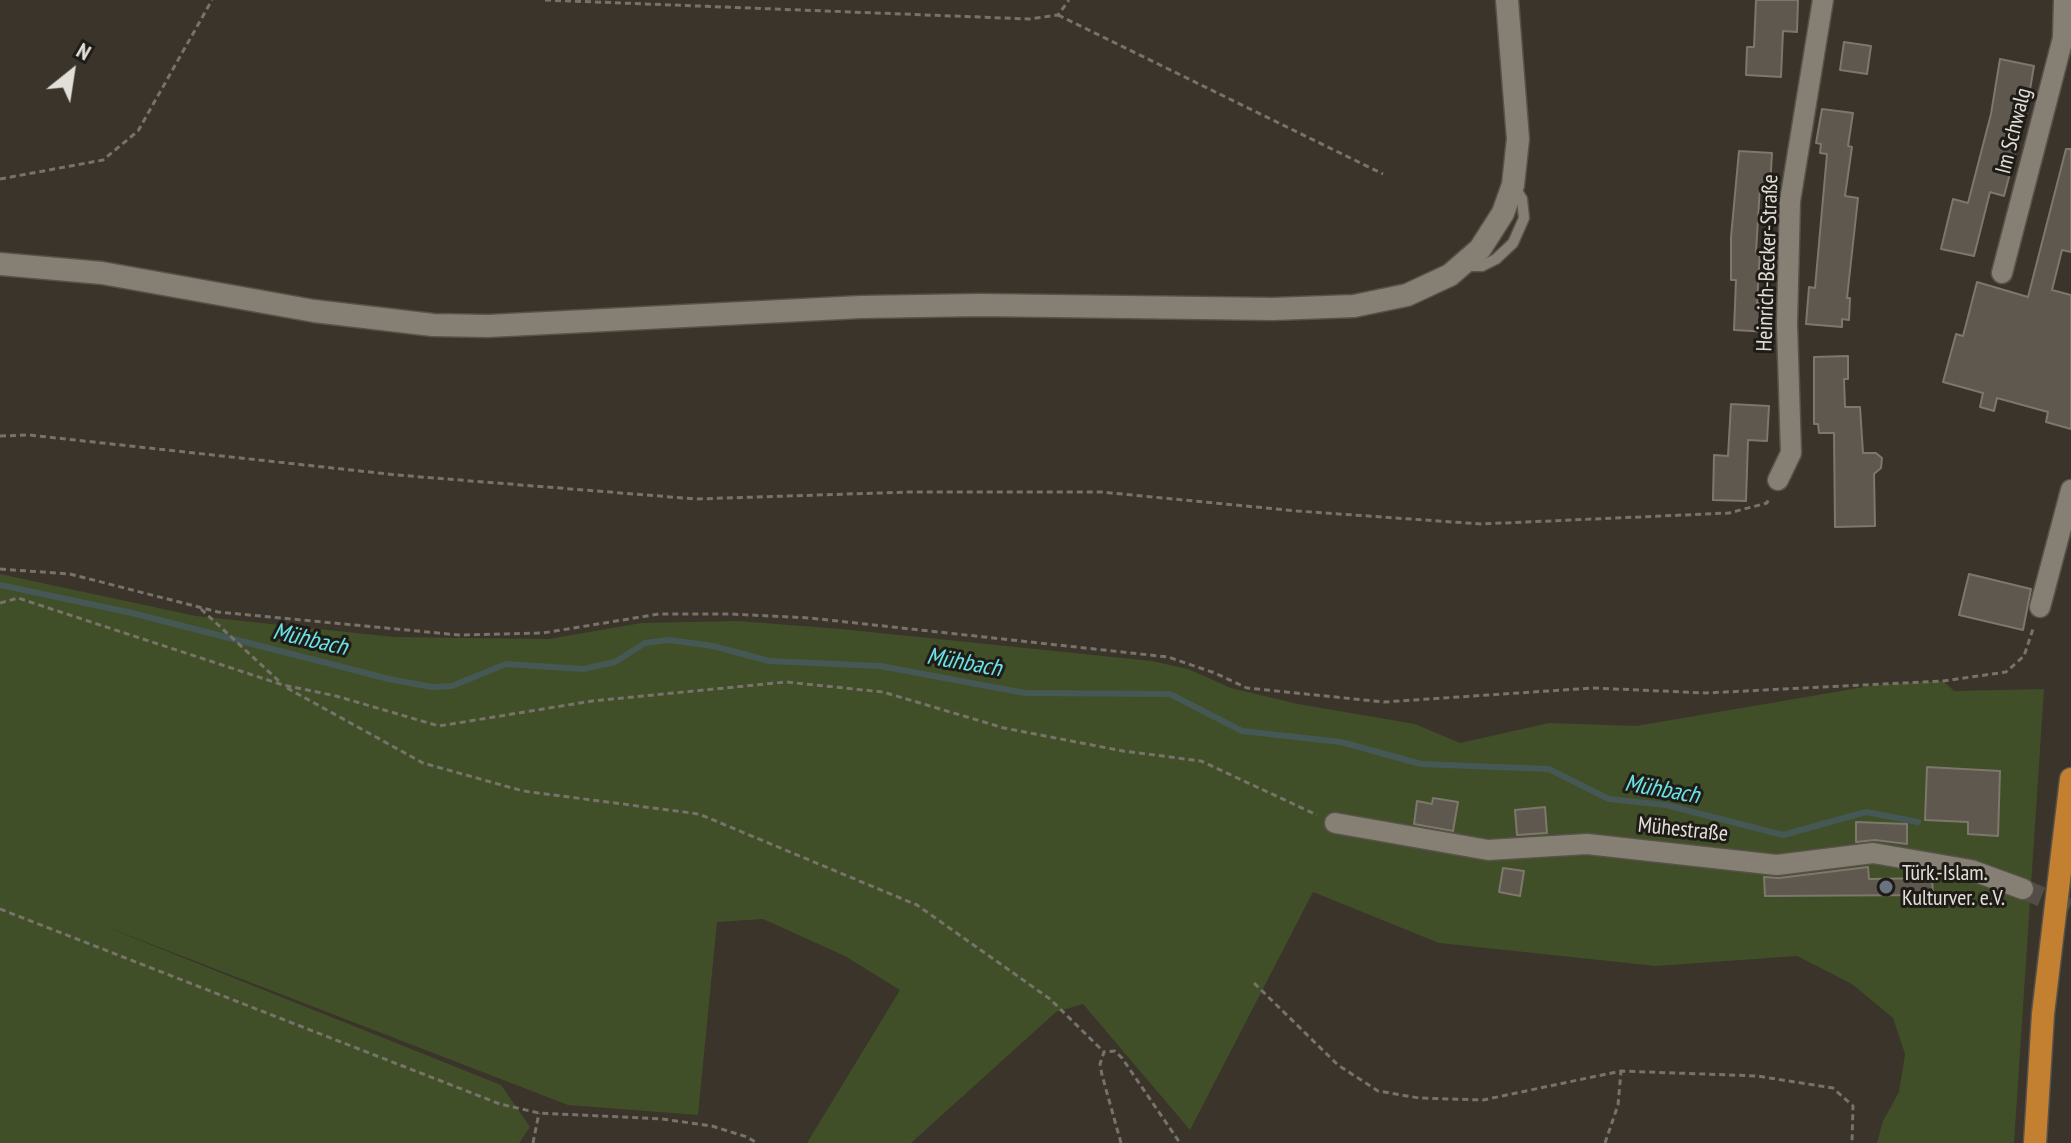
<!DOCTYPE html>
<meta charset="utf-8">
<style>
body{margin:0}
#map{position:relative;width:2071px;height:1143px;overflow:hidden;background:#3a342b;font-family:"PT Sans Narrow",sans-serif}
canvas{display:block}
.north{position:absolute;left:32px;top:32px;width:80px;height:80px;-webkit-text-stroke:6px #1f1c18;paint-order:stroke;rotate:30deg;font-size:22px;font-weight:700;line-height:32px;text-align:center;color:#e2ded8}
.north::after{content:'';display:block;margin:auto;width:28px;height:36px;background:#e2ded8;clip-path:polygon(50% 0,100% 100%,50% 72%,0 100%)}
</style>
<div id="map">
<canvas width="2071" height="1143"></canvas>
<div class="north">N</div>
</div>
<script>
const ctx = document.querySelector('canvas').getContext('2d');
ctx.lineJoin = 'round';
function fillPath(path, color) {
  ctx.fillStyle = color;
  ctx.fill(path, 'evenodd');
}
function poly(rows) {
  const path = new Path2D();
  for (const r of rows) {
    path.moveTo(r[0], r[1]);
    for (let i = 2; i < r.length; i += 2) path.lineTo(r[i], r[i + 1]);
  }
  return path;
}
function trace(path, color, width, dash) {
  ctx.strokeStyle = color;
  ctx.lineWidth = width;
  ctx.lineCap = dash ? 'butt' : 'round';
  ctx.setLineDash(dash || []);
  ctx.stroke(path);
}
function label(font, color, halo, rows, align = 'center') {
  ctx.font = font + ' "PT Sans Narrow",sans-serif';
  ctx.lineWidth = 6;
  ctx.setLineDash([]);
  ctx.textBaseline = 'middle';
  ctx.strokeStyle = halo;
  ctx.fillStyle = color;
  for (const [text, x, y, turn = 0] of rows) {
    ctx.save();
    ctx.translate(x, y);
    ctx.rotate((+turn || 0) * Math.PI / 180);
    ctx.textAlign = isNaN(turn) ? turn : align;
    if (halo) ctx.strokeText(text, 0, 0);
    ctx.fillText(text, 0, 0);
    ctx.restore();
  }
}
const green = poly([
 [0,574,196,616,394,637,549,639,641,623,739,621,841,629,1152,661,1188,669,1231,688,1298,704,1415,724,1460,743,1549,723,1636,726,1876,685,1943,681,1954,691,2044,689,2014,1143,1877,1143,1883,1121,1899,1092,1905,1054,1893,1018,1852,984,1797,956,1656,966,1439,943,1313,892,1190,1130,1083,1004,1056,1012,911,1143,807,1143,900,990,845,956,763,919,717,922,698,1115,568,1105,99,924,501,1085,530,1127,519,1143,0,1143]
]);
const stream = poly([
 [0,585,132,613,389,679,432,687,452,686,506,664,583,669,615,662,645,643,669,640,713,646,769,661,880,666,1025,693,1170,694,1242,731,1341,742,1421,764,1549,769,1609,799,1666,805,1783,835,1866,812,1918,822]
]);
const building = poly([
 [1756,0,1798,0,1797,32,1783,31,1781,77,1746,75,1747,47,1754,47,1756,0],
 [1844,42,1871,46,1867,74,1840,70,1844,42],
 [2000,59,2034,66,2026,113,2004,196,1990,192,1974,256,1941,249,1953,199,1968,203,1991,114,2000,59],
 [1822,109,1853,113,1848,146,1852,147,1845,196,1858,198,1847,298,1850,298,1849,320,1842,319,1842,327,1806,324,1809,287,1815,288,1827,154,1820,153,1821,144,1816,143,1822,109],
 [2066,149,2071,149,2071,252,2062,250,2052,290,2071,295,2071,429,2046,422,2048,412,1997,398,1994,411,1980,407,1983,393,1943,382,1956,334,1963,336,1977,282,2028,297,2066,149],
 [1739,151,1772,153,1770,187,1760,186,1756,252,1760,252,1757,303,1770,303,1769,332,1734,330,1736,280,1731,280,1731,237,1739,151],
 [1848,356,1848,379,1844,379,1845,407,1860,407,1863,453,1876,453,1882,458,1881,468,1874,474,1875,526,1835,527,1834,433,1819,433,1818,424,1814,424,1814,357,1848,356],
 [1731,404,1769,406,1767,441,1748,440,1746,501,1713,500,1714,455,1728,456,1731,404],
 [1969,574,2031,589,2023,630,1959,615,1969,574],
 [1927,767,2000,771,1998,836,1968,834,1968,822,1925,820,1927,767],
 [1433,798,1458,802,1453,831,1414,824,1417,801,1432,804,1433,798],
 [1545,807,1547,833,1517,835,1515,810,1545,807],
 [1856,822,1907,824,1907,844,1875,840,1856,842,1856,822],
 [1868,867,1869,879,1932,878,1933,895,1765,896,1764,877,1779,878,1868,867],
 [1503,868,1524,871,1520,896,1499,892,1503,868]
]);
const minorTunnel = poly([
 [2023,889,2071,909]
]);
const path = poly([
 [545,0,1029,19,1058,15,1069,0],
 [1058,15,1383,174],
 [0,179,103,160,138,131,212,0],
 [0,436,29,435,397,475,696,499,910,492,1101,492,1297,511,1481,524,1729,513,1767,503,1769,498],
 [0,569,70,574,218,612,459,635,543,633,659,614,730,614,810,618,1168,657,1215,673,1247,688,1384,702,1593,688,1706,693,1943,681,2006,672,2024,656,2034,626],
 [0,603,18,598,283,685,336,696,439,726,592,701,786,682,883,692,1004,728,1123,751,1201,761,1317,815],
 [201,609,281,683],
 [287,688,423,763,523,791,699,814,917,905,1050,999,1104,1052],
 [0,909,500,1104,539,1113,662,1119,712,1126,747,1137,757,1143],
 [1254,983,1338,1065,1378,1091,1419,1098,1483,1100,1621,1071,1757,1076,1833,1088,1853,1106,1852,1143],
 [533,1143,539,1113],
 [1121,1143,1102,1075,1100,1064,1104,1052,1115,1051,1122,1058,1180,1143],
 [1605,1143,1618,1105,1621,1071]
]);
const service = poly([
 [1465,266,1482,266,1496,259,1513,243,1524,218,1522,199,1515,188]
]);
const minor = poly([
 [2002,273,2063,38,2064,0],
 [1778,480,1791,453,1787,324,1790,201,1823,0],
 [2040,607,2071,490],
 [1335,823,1488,850,1587,844,1777,865,1873,853,1971,870,2023,889]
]);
const secondary = poly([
 [0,264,102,273,314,311,433,325,488,326,861,307,980,305,1273,309,1354,306,1407,295,1450,275,1480,249,1503,213,1513,185,1518,139,1507,0]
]);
const trunk = poly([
 [2035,1143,2043,1014,2071,779]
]);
const markers = [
 [1886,887,8,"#6b7280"]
];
const streetNames = [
 ["Im Schwalg",2014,131,-76],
 ["Heinrich-Becker-Straße",1768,263,-88],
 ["Mühestraße",1683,830,6]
];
const poiNames = [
 ["Türk.-Islam.",1902,874],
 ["Kulturver. e.V.",1902,899]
];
const waterNames = [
 ["Mühbach",310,640,13],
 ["Mühbach",964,663,10],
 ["Mühbach",1662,790,10]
];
fillPath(green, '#404f27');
trace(stream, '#465856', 6);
fillPath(building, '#5e584e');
trace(building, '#7d776c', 2);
trace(minorTunnel, '#534e45', 20, [20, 10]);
trace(service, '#57524a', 13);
trace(minor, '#57524a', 23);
trace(secondary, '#57524a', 25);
trace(trunk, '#57524a', 25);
trace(path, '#77726a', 3, [6, 4]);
trace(service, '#867f74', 10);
trace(minor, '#867f74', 20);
trace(secondary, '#867f74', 22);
trace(trunk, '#c38030', 22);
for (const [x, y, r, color] of markers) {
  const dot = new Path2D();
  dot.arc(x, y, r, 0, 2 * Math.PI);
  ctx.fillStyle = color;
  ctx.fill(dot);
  trace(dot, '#1f1c18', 3);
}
label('22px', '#e2ded8', '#1f1c18', streetNames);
label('22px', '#e2ded8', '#1f1c18', poiNames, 'left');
label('italic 24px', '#68e4e8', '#1f1c18', waterNames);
</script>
